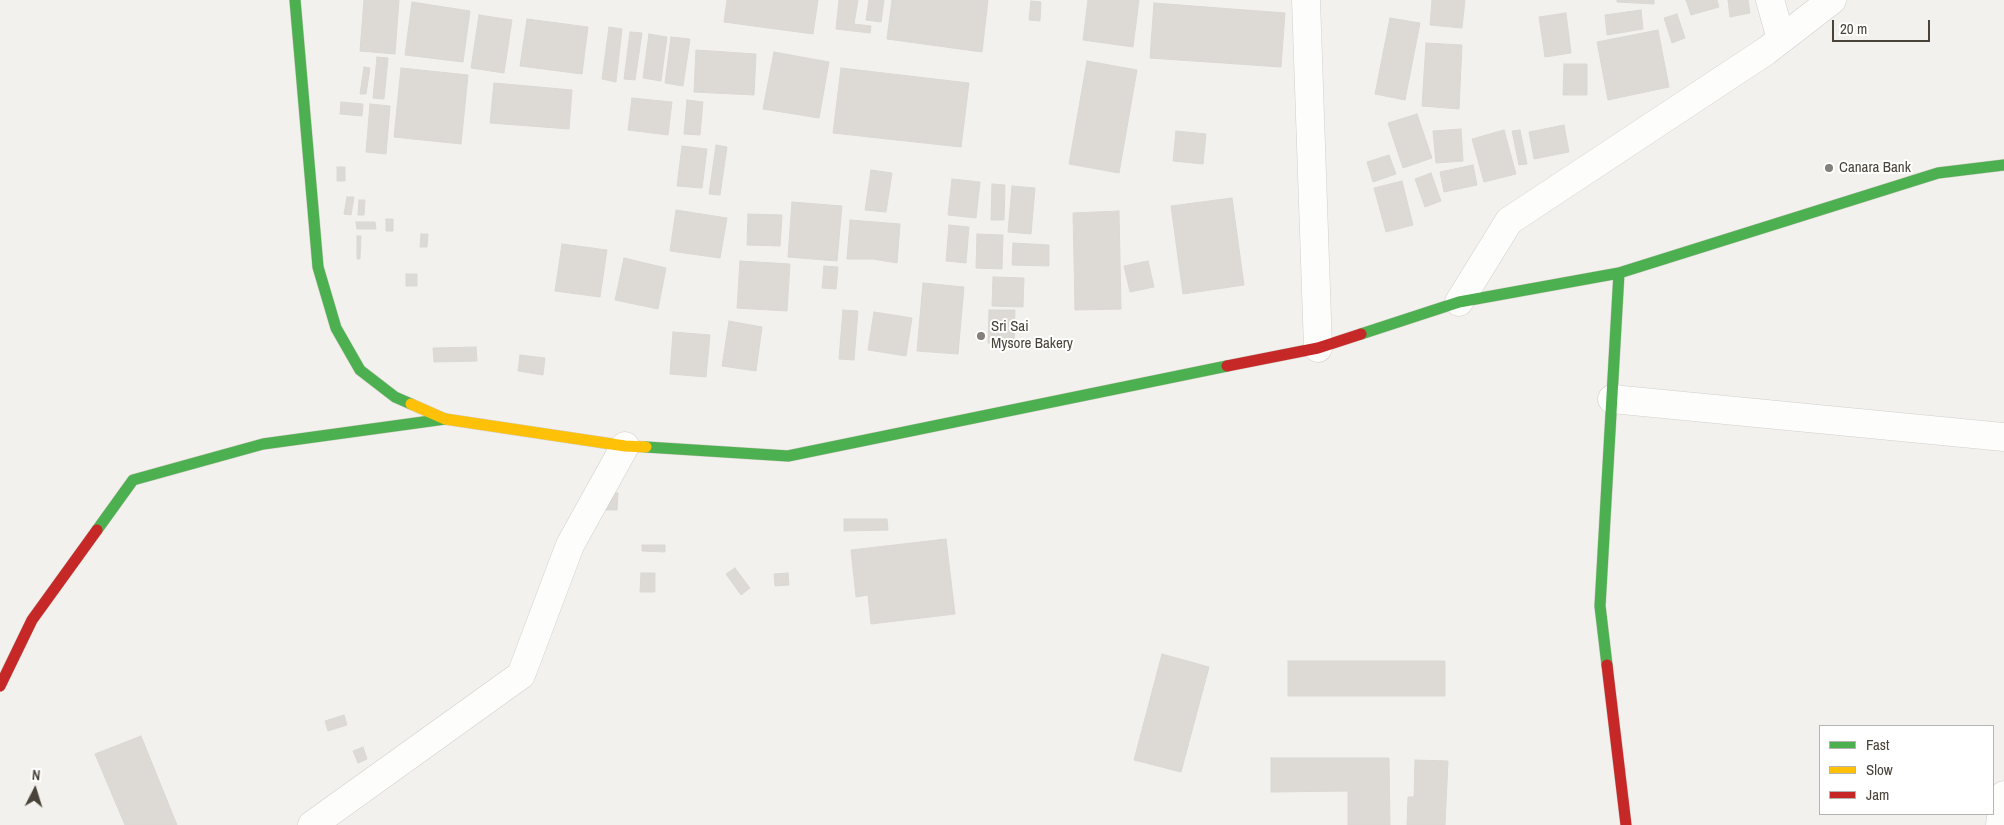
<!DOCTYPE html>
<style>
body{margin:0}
#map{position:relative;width:2004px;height:825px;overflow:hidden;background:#f3f1ee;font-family:"Archivo Narrow",sans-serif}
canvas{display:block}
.legend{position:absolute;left:1819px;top:725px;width:175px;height:90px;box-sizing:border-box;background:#fff;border:1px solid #b6b4b0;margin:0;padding:6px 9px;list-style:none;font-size:15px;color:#49433a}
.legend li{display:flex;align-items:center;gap:10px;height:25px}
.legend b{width:25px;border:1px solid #b6b4b0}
.north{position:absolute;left:10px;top:765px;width:50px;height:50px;-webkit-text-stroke:4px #fff;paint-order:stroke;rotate:5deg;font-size:14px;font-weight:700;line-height:20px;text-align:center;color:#49433a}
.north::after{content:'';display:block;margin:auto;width:18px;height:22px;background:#49433a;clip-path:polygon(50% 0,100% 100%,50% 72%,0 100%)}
.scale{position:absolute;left:1832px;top:20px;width:98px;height:22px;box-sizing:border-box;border:2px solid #49433a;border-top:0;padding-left:6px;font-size:15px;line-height:18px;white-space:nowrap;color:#49433a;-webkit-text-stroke:4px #fff;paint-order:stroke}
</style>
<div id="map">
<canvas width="2004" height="825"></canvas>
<ul class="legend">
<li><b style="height:6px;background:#4caf50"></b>Fast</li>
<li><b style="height:6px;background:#ffc107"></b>Slow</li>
<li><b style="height:6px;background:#c62828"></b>Jam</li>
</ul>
<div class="north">N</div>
<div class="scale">20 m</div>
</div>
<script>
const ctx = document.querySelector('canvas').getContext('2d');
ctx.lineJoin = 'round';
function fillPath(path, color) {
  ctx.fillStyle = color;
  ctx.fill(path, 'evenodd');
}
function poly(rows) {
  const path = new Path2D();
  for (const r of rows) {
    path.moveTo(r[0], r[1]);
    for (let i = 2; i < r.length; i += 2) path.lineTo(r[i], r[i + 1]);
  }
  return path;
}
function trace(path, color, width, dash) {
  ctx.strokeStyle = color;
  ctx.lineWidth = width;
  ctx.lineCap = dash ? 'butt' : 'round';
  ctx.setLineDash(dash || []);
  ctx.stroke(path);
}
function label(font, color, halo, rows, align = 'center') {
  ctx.font = font + ' "Archivo Narrow",sans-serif';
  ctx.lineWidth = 4;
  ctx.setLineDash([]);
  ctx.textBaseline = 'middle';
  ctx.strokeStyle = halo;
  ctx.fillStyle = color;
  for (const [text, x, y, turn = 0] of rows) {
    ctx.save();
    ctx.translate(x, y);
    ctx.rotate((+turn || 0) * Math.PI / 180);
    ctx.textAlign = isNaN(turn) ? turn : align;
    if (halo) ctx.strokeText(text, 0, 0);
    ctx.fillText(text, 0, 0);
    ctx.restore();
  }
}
const building = poly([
 [364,0,399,0,395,54,360,51,364,0],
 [727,0,818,0,813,34,724,22,727,0],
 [839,0,858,0,854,24,871,26,870,33,836,29,839,0],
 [869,0,884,0,881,22,866,20,869,0],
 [892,0,988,0,982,52,887,39,892,0],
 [1088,0,1139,0,1133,47,1083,40,1088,0],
 [1432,0,1465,0,1462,28,1430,25,1432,0],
 [1617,0,1654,0,1654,4,1617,2,1617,0],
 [1686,0,1717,0,1719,7,1691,15,1686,0],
 [1728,0,1748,0,1750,13,1730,17,1728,0],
 [1031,1,1041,2,1040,21,1029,20,1031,1],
 [412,2,470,11,463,62,405,55,412,2],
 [1154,3,1285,13,1281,67,1150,58,1154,3],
 [1641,10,1643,29,1607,35,1605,15,1641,10],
 [1566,13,1571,53,1545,57,1539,17,1566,13],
 [1677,14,1685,38,1672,43,1664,18,1677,14],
 [479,15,512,20,504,73,471,68,479,15],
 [1390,18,1420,23,1405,100,1375,94,1390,18],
 [527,19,588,27,582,74,520,66,527,19],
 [609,27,622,29,616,82,602,79,609,27],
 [1658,30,1669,87,1608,100,1597,42,1658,30],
 [630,32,642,33,635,80,624,79,630,32],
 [649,34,667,37,661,81,643,78,649,34],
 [671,37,690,39,683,86,665,83,671,37],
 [1426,43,1462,45,1459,109,1422,106,1426,43],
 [696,50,756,54,754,95,694,92,696,50],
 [774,52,829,62,819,118,763,109,774,52],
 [377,57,388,58,384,99,373,98,377,57],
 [1087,61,1137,70,1119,173,1069,164,1087,61],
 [1564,64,1587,64,1587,95,1563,95,1564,64],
 [364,67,370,68,366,94,360,94,364,67],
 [401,68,468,75,461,144,394,137,401,68],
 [841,68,969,83,961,147,833,133,841,68],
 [494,83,572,90,569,129,490,123,494,83],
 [632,98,672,102,668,135,628,130,632,98],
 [687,100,703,102,700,135,684,134,687,100],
 [341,102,363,104,362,116,340,114,341,102],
 [370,104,390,106,386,154,366,152,370,104],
 [1417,114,1432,158,1403,168,1388,123,1417,114],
 [1564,125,1569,152,1534,159,1529,132,1564,125],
 [1461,129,1463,161,1436,163,1433,131,1461,129],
 [1504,130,1516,174,1484,182,1472,139,1504,130],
 [1520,130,1527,164,1519,165,1512,131,1520,130],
 [1176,131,1206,134,1203,164,1173,161,1176,131],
 [716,145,727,147,720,195,709,194,716,145],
 [682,146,707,149,702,188,677,186,682,146],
 [1389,155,1396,174,1373,182,1367,162,1389,155],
 [1473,165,1477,185,1444,192,1440,172,1473,165],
 [337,167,345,167,345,181,337,181,337,167],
 [871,170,892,173,886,212,865,210,871,170],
 [1431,173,1441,201,1425,207,1415,179,1431,173],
 [952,179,980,182,976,218,948,215,952,179],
 [1402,181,1413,225,1386,232,1374,188,1402,181],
 [992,184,1005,185,1004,220,991,220,992,184],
 [1012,186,1035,188,1031,234,1008,232,1012,186],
 [347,197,354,197,351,215,344,214,347,197],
 [1232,198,1244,285,1183,294,1171,206,1232,198],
 [359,200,365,200,364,215,358,215,359,200],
 [792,202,842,206,837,261,788,257,792,202],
 [676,210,727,218,720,258,670,251,676,210],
 [1119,211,1121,309,1075,310,1073,213,1119,211],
 [748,214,782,215,780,246,747,245,748,214],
 [386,219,393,219,393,231,386,231,386,219],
 [850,220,900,224,897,263,873,259,847,259,850,220],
 [356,222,375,222,376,229,357,229,356,222],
 [949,225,969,227,966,263,946,261,949,225],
 [421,234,428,234,427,247,420,247,421,234],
 [977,234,1003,235,1002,269,976,268,977,234],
 [357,236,361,236,360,259,357,259,357,236],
 [1013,243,1049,245,1049,266,1012,265,1013,243],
 [562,244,607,250,600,297,555,291,562,244],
 [624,258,666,268,658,309,615,300,624,258],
 [740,261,790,264,787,311,737,308,740,261],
 [1148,261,1154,287,1130,292,1124,266,1148,261],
 [824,266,838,267,836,289,822,288,824,266],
 [406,274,417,274,417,286,406,286,406,274],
 [993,277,1024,278,1023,307,992,306,993,277],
 [923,283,964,287,958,354,917,351,923,283],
 [843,310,858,311,854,360,839,359,843,310],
 [989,310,1015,310,1014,344,988,343,989,310],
 [874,312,912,318,906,356,868,350,874,312],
 [729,321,762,327,756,371,722,366,729,321],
 [673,332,710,335,706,377,670,374,673,332],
 [476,347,477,361,434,362,433,348,476,347],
 [520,355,545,358,543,375,518,371,520,355],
 [606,492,618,493,617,510,605,510,606,492],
 [844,519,887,519,888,530,844,531,844,519],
 [946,539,955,614,871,624,868,595,856,597,851,550,946,539],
 [642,545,665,545,665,552,642,551,642,545],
 [735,568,750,588,741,595,726,574,735,568],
 [641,573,655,573,655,592,640,592,641,573],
 [788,573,789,585,775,586,774,574,788,573],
 [1162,654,1209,667,1181,772,1134,760,1162,654],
 [1288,661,1445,661,1445,696,1288,696,1288,661],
 [344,715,347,725,328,731,325,721,344,715],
 [141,736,177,825,125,825,95,754,141,736],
 [363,747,367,759,358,763,353,751,363,747],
 [1271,758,1389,758,1390,825,1348,825,1348,791,1271,792,1271,758],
 [1415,760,1448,761,1445,825,1407,825,1408,797,1414,797,1415,760]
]);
const street = poly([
 [1306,0,1318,348],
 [1770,0,1781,39],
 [1459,302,1509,221,1766,51,1832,0],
 [1612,399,2004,437],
 [312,825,521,675,570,545,625,446],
 [2000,825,2004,795]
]);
const fast = poly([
 [295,0,318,267,336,328,360,370,395,397,411,404],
 [1619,273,1938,173,2004,165],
 [1361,334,1459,302,1619,273,1600,606,1607,665],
 [646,447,788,456,1227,366],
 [97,530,133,480,263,444,445,419]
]);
const slow = poly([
 [411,404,445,419,625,446,646,447]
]);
const jam = poly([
 [1227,366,1318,348,1361,334],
 [1607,665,1626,825],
 [0,686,32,620,97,530]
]);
const markers = [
 [1829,168,5,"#848079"],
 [981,336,5,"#848079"]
];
const poiNames = [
 ["Canara Bank",1839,168],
 ["Sri Sai",991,327],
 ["Mysore Bakery",991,344]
];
fillPath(building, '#dddad6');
trace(building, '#dbd8d4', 1);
trace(street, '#d1cfcc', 29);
trace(fast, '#d2cec5', 12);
trace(slow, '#d2cec5', 12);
trace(jam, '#d2cec5', 12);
trace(street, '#fdfdfc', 28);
trace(fast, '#4caf50', 11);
trace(slow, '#ffc107', 11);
trace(jam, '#c62828', 11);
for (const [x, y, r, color] of markers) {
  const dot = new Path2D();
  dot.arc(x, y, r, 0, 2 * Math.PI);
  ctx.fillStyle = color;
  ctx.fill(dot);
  trace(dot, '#fff', 2);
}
label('15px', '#49433a', '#fff', poiNames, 'left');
</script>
